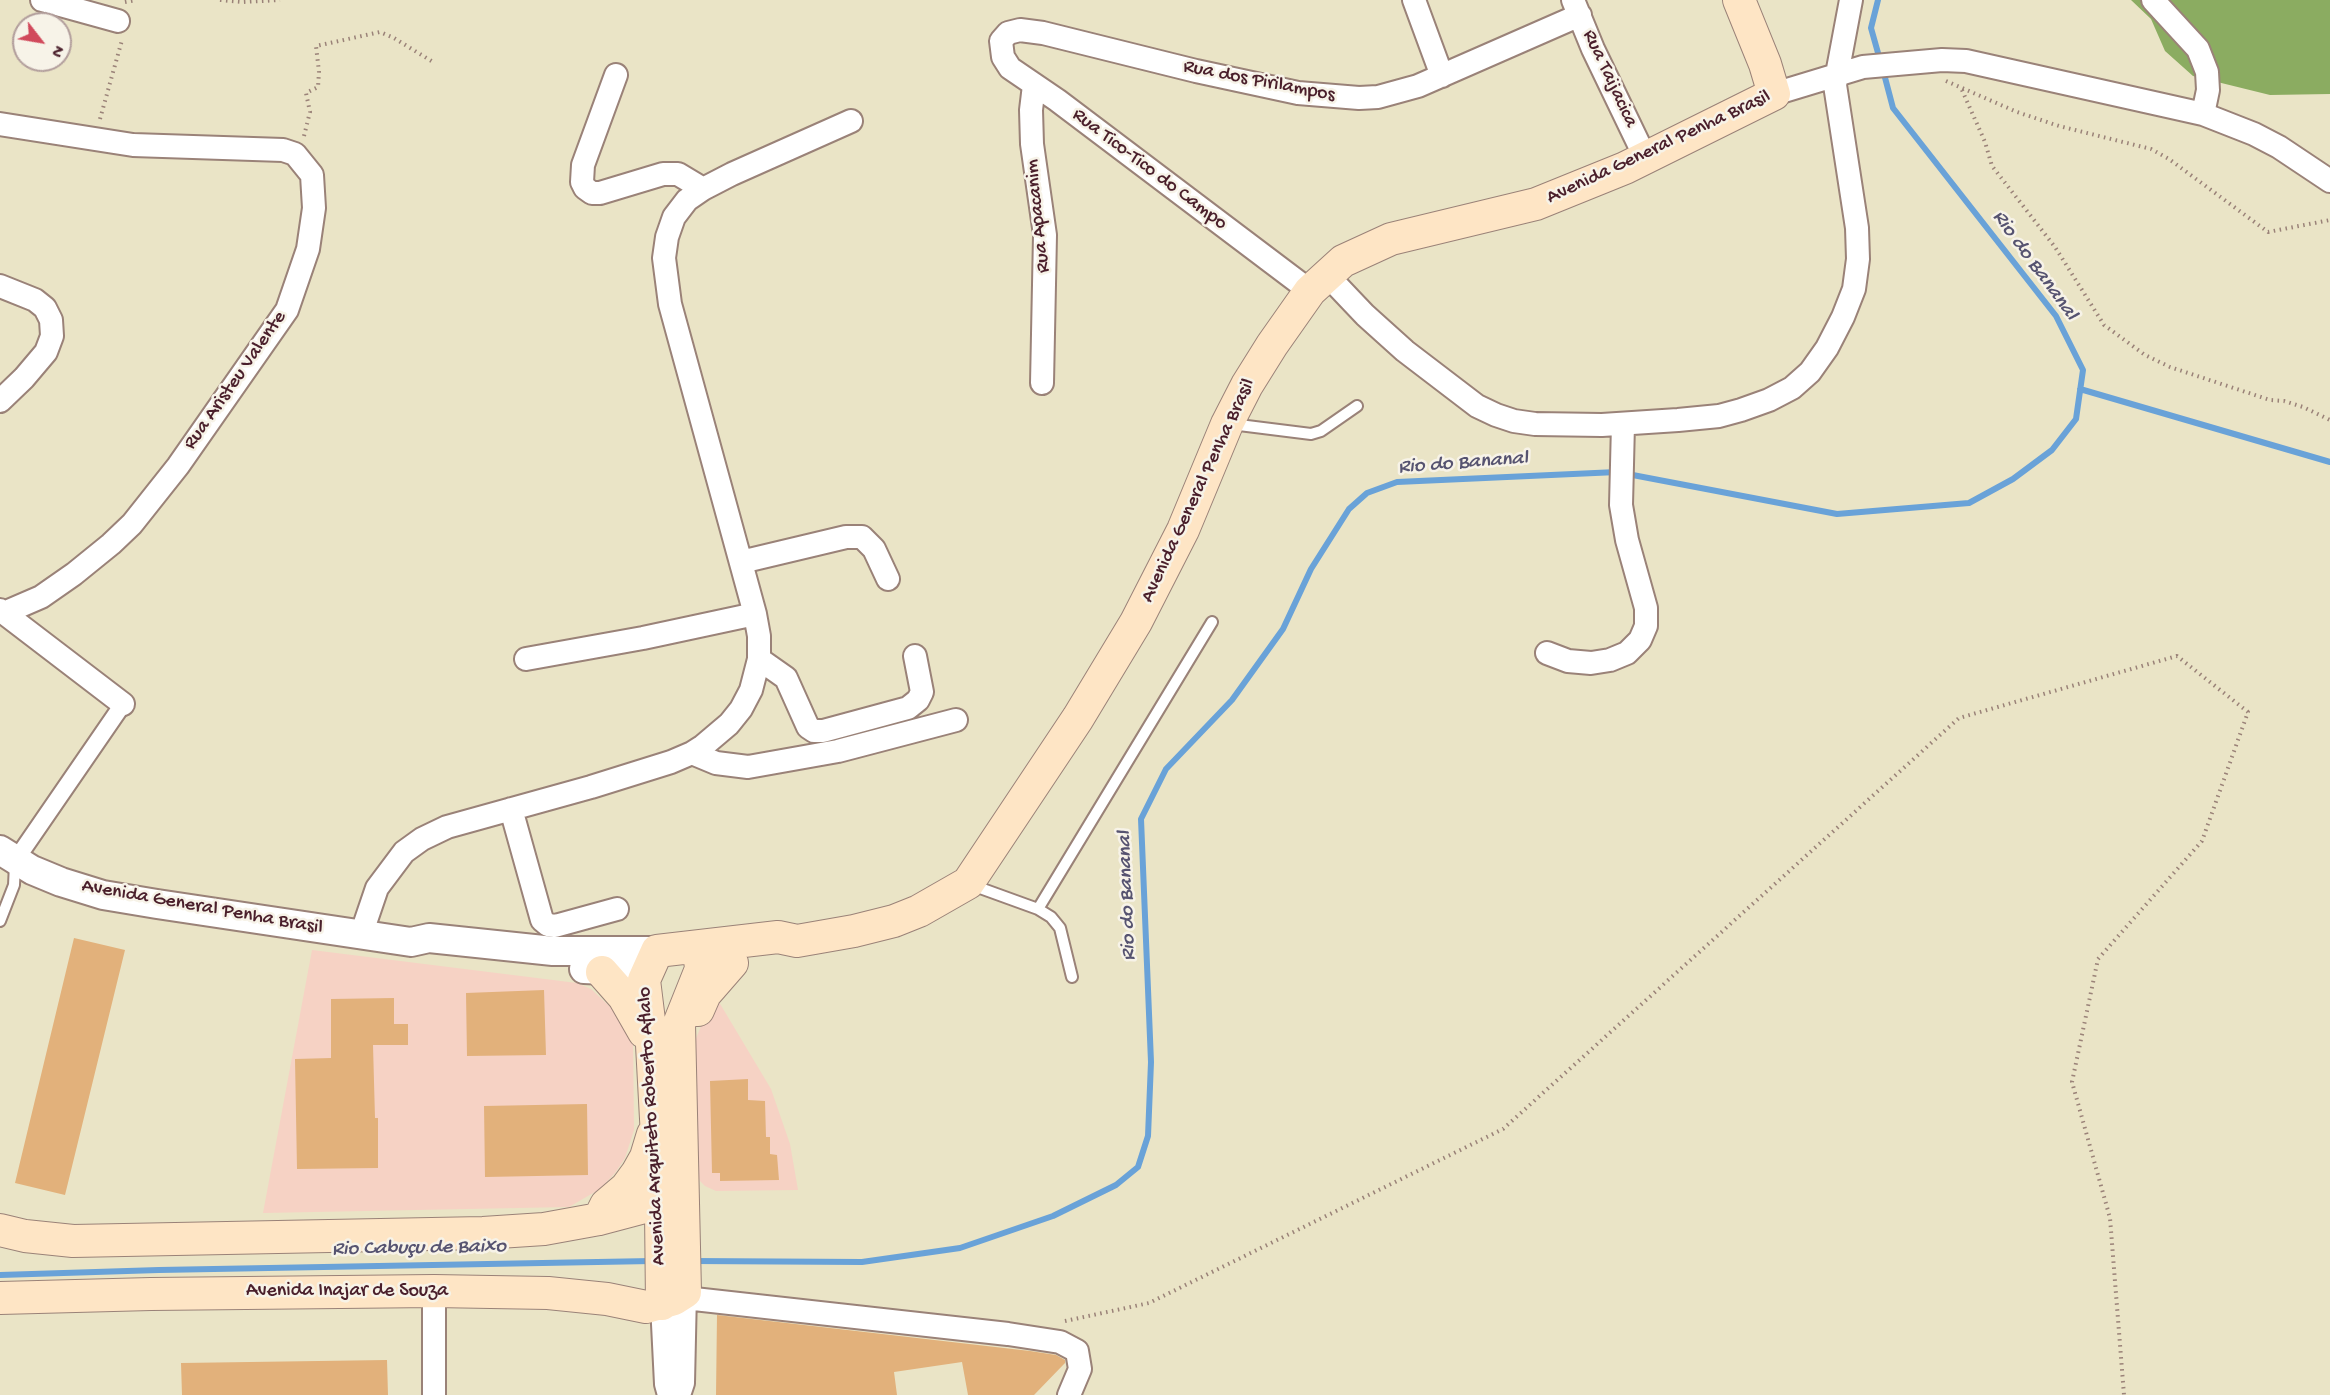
<!DOCTYPE html>
<meta charset="utf-8">
<style>
body{margin:0}
#map{position:relative;width:2330px;height:1395px;overflow:hidden;background:#eae4c6;font-family:"Gochi Hand",sans-serif}
canvas{display:block}
.north{position:absolute;left:12px;top:12px;width:60px;height:60px;box-sizing:border-box;background:#f7f3e8;border:2px solid #b29e9c;border-radius:50%;rotate:121deg;font-size:16px;font-weight:700;line-height:24px;text-align:center;color:#4a1f2b}
.north::after{content:'';display:block;margin:auto;width:21px;height:27px;background:#d1495b;clip-path:polygon(50% 0,100% 100%,50% 72%,0 100%)}
</style>
<div id="map">
<canvas width="2330" height="1395"></canvas>
<div class="north">N</div>
</div>
<script>
const ctx = document.querySelector('canvas').getContext('2d');
ctx.lineJoin = 'round';
function fillPath(path, color) {
  ctx.fillStyle = color;
  ctx.fill(path, 'evenodd');
}
function poly(rows) {
  const path = new Path2D();
  for (const r of rows) {
    path.moveTo(r[0], r[1]);
    for (let i = 2; i < r.length; i += 2) path.lineTo(r[i], r[i + 1]);
  }
  return path;
}
function trace(path, color, width, dash) {
  ctx.strokeStyle = color;
  ctx.lineWidth = width;
  ctx.lineCap = dash ? 'butt' : 'round';
  ctx.setLineDash(dash || []);
  ctx.stroke(path);
}
function label(font, color, halo, rows, align = 'center') {
  ctx.font = font + ' "Gochi Hand",sans-serif';
  ctx.lineWidth = 5;
  ctx.setLineDash([]);
  ctx.textBaseline = 'middle';
  ctx.strokeStyle = halo;
  ctx.fillStyle = color;
  for (const [text, x, y, turn = 0] of rows) {
    ctx.save();
    ctx.translate(x, y);
    ctx.rotate((+turn || 0) * Math.PI / 180);
    ctx.textAlign = isNaN(turn) ? turn : align;
    if (halo) ctx.strokeText(text, 0, 0);
    ctx.fillText(text, 0, 0);
    ctx.restore();
  }
}
const built = poly([
 [312,950,577,983,591,989,622,1018,633,1039,634,1130,625,1158,615,1173,600,1189,569,1207,263,1213],
 [716,997,771,1089,790,1144,798,1190,716,1191,705,1186,700,1181,697,1172,695,1041,706,1014]
]);
const forest = poly([
 [2131,0,2330,0,2330,94,2270,95,2193,76,2165,51,2151,19]
]);
const stream = poly([
 [1878,0,1871,28,1880,60],
 [2080,389,2330,462],
 [692,1261,862,1262,960,1248,1053,1216,1116,1185,1138,1167,1148,1136,1151,1062,1141,819,1166,769,1232,700,1283,629,1311,569,1349,509,1367,493,1397,482,1617,472,1837,514,1969,503,2013,479,2052,450,2076,419,2083,370,2056,316,1893,108,1883,70],
 [0,1275,159,1270,652,1261]
]);
const building = poly([
 [74,938,125,950,65,1195,15,1183],
 [544,990,546,1055,467,1056,466,993],
 [394,998,394,1024,408,1024,408,1045,373,1045,375,1118,378,1118,378,1168,297,1169,295,1059,331,1058,331,999],
 [748,1079,748,1100,765,1101,766,1137,770,1137,770,1154,777,1155,779,1180,720,1181,720,1173,712,1173,710,1081],
 [587,1104,588,1175,485,1177,484,1106],
 [717,1315,1030,1351,1056,1355,1065,1360,1065,1363,1034,1395,968,1395,962,1362,894,1372,897,1395,716,1395],
 [387,1360,388,1395,182,1395,181,1363]
]);
const path = poly([
 [220,0,243,2,280,0],
 [125,2,136,0],
 [1946,81,2017,112,2059,126,2151,149,2169,159,2268,232,2330,220],
 [1962,90,1985,142,1992,166,2055,247,2104,325,2145,355,2170,367,2270,400,2284,401,2303,407,2330,420],
 [100,119,122,40],
 [304,136,310,112,306,93,318,87,319,72,316,46,380,32,394,38,433,62],
 [1065,1321,1149,1303,1503,1129,1959,718,2177,656,2248,712,2202,841,2098,959,2072,1082,2110,1218,2124,1395]
]);
const service = poly([
 [1231,424,1311,434,1321,431,1357,406],
 [969,884,1038,909,1051,917,1060,928,1072,977],
 [1038,909,1212,622],
 [0,921,14,885,15,864]
]);
const pedestrian = poly([
 [15,861,123,704]
]);
const minor = poly([
 [42,0,118,21],
 [1414,0,1442,76],
 [1573,0,1593,49,1645,157],
 [2153,0,2198,49,2207,72,2208,90,2203,114],
 [616,75,583,165,582,182,585,188,592,193,600,193,663,174,678,174,703,189],
 [1034,85,1031,110,1032,144,1045,235,1042,383],
 [1774,94,1863,67,1942,60,1966,61,2203,114,2254,134,2279,147,2330,181],
 [0,124,133,145,283,150,295,154,312,175,314,208,308,249,287,310,178,466,132,524,111,544,74,574,41,597,4,613],
 [1327,275,1365,315,1405,351,1477,406,1496,415,1514,421,1535,424,1602,425,1678,420,1719,416,1741,410,1769,400,1792,388,1810,372,1827,348,1843,317,1854,289,1858,259,1857,228,1835,85,1851,0],
 [0,286,35,300,45,308,51,320,52,336,46,352,24,378,0,401],
 [1310,291,1057,100,1010,68,1003,57,1001,41,1008,33,1020,30,1043,33,1196,71,1298,93,1359,98,1378,97,1418,86,1580,15],
 [741,562,846,537,862,537,874,549,888,579],
 [0,610,123,704],
 [1547,653,1568,661,1591,663,1610,660,1627,653,1640,640,1646,626,1646,608,1627,540,1621,505,1623,424],
 [526,659,643,638,755,614],
 [759,659,786,678,808,727,814,731,823,731,908,708,918,700,922,692,915,656],
 [692,753,716,763,748,767,838,751,956,720],
 [511,809,542,920,548,925,555,926,617,909],
 [361,935,377,888,404,852,422,839,447,827,591,787,671,762,692,753,703,746,729,724,741,709,751,690,759,659,759,636,755,614,670,304,664,258,667,237,674,217,687,200,703,189,732,174,851,121],
 [434,1291,434,1395],
 [685,1298,1008,1334,1060,1342,1077,1351,1080,1369,1069,1395],
 [662,1304,666,1384,669,1395],
 [679,1395,683,1383,685,1292]
]);
const tertiary = poly([
 [0,850,32,870,61,882,103,895,157,904,411,942,429,938,553,951,657,951],
 [584,969,647,972]
]);
const secondary = poly([
 [602,972,624,997,644,1032],
 [698,1010,705,994,732,963],
 [599,1219,606,1205,626,1188,637,1173,646,1157,653,1134],
 [0,1230,25,1236,73,1241,483,1233,544,1229,599,1219,648,1206,669,1214,676,1223],
 [0,1298,151,1294,434,1291,548,1293,607,1299,646,1307,674,1299,685,1292,679,1024,701,969,699,948],
 [662,1304,661,1211,652,1045,644,980,657,951,778,937,797,941,854,931,894,921,919,911,968,883,1078,718,1136,622,1183,530,1227,424,1247,385,1272,345,1310,291,1343,261,1391,239,1536,204,1625,168,1774,94,1765,64,1739,0]
]);
const streetNames = [
 ["Rua Taijacica",1609,79,65],
 ["Rua dos Pirilampos",1259,82,11],
 ["Avenida General Penha Brasil",1659,148,-25],
 ["Rua Tico-Tico do Campo",1149,170,37],
 ["Rua Apacanim",1039,216,-96],
 ["Rua Aristeu Valente",236,381,-55],
 ["Avenida General Penha Brasil",1199,491,-65],
 ["Avenida General Penha Brasil",202,908,10],
 ["Avenida Arquiteto Roberto Aflalo",653,1126,-93],
 ["Avenida Inajar de Souza",347,1292]
];
const waterNames = [
 ["Rio do Bananal",2034,266,54],
 ["Rio do Bananal",1463,464,-4],
 ["Rio do Bananal",1128,896,-92],
 ["Rio Cabuçu de Baixo",419,1249,-1]
];
fillPath(built, '#f6d2c4');
fillPath(forest, '#8bac61');
trace(stream, '#69a2d8', 6);
fillPath(building, '#e2b17b');
trace(service, '#9a8278', 14);
trace(pedestrian, '#9a8278', 20);
trace(minor, '#9a8278', 26);
trace(tertiary, '#9a8278', 32);
trace(secondary, '#9a8278', 34);
trace(path, '#9a8278', 4, [1.5, 4.5]);
trace(service, '#fff', 10);
trace(pedestrian, '#fff', 16);
trace(minor, '#fff', 22);
trace(tertiary, '#fff', 28);
trace(secondary, '#fee5c5', 32);
label('20px', '#4a1f2b', '#f7f3e8', streetNames);
label('italic 21px', '#565370', '#f7f3e8', waterNames);
</script>
